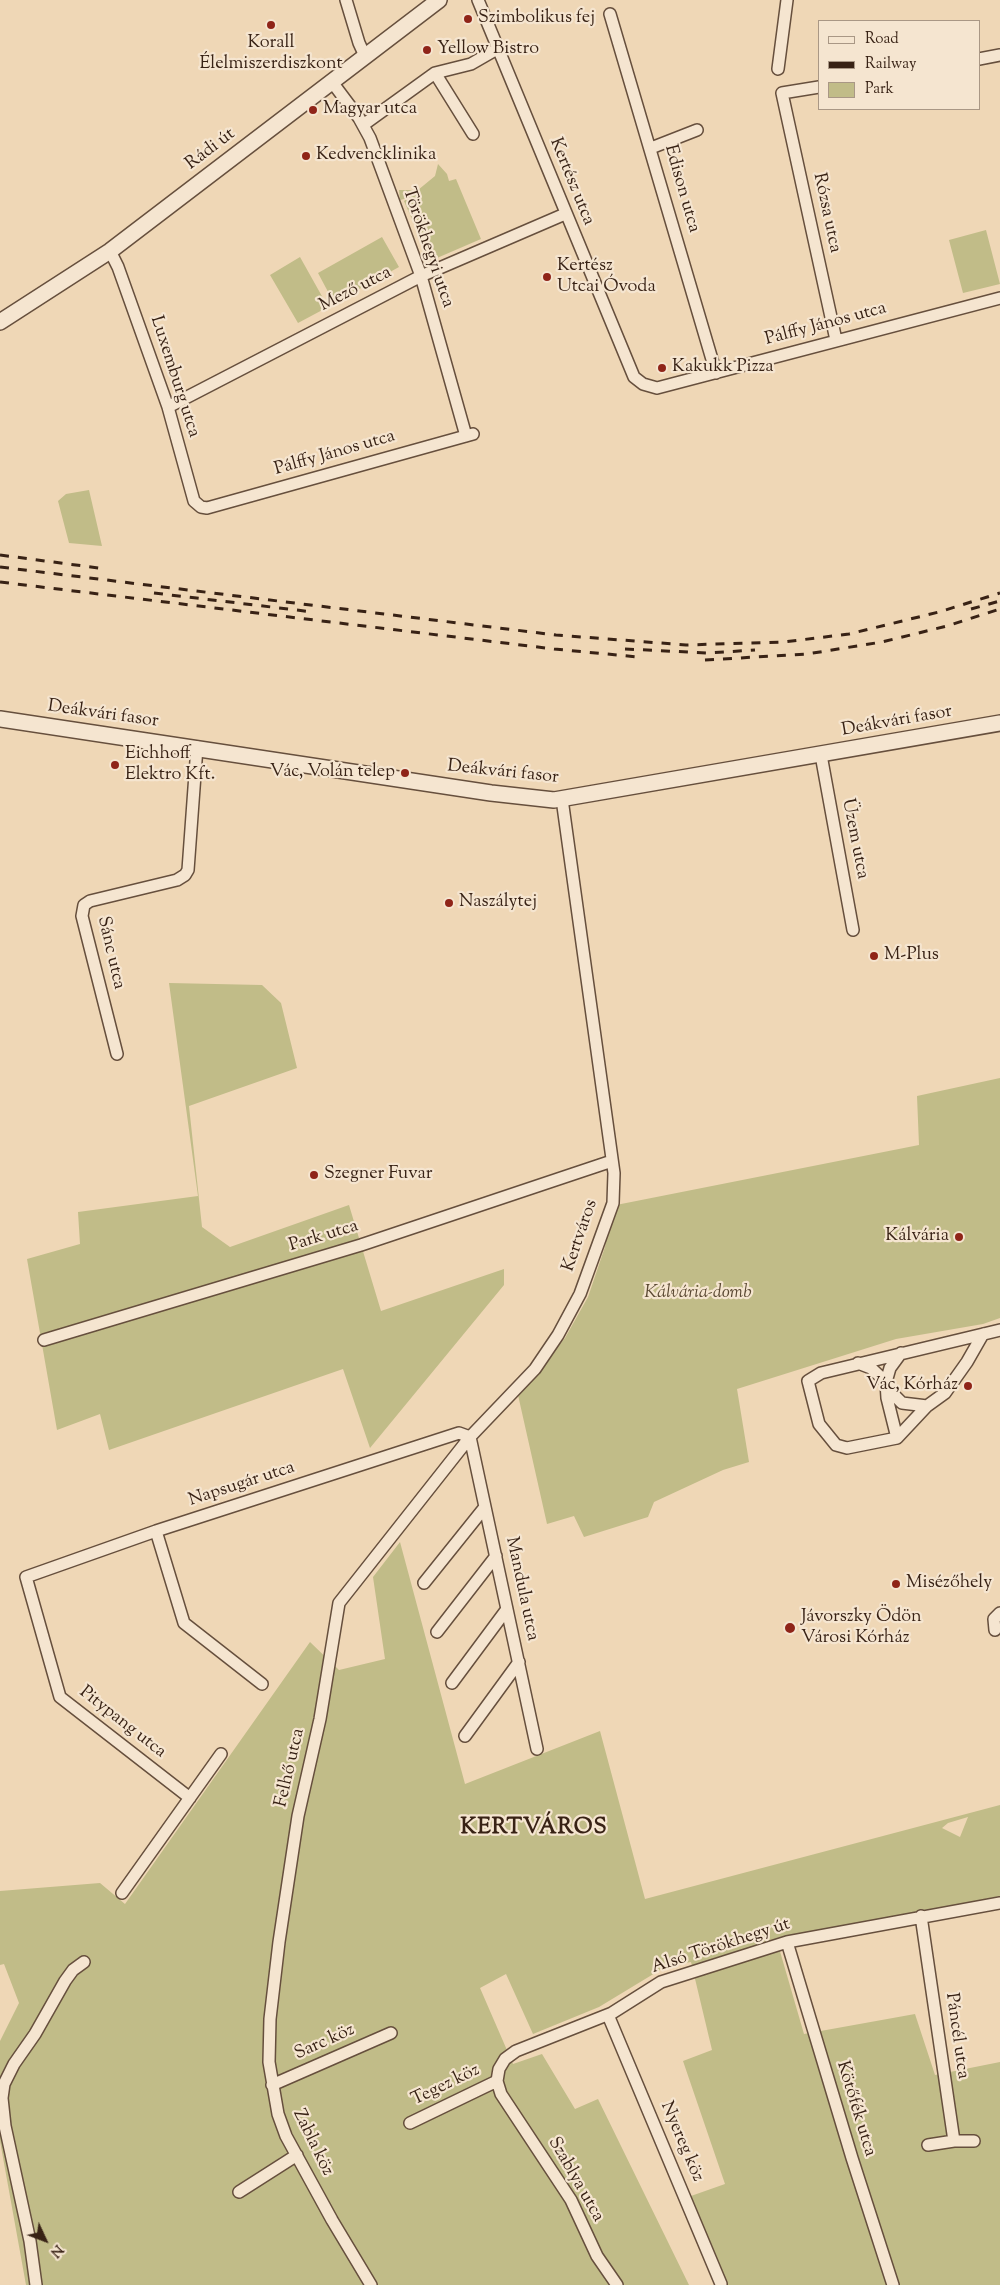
<!DOCTYPE html>
<meta charset="utf-8">
<style>
body{margin:0}
#map{position:relative;width:1000px;height:2285px;overflow:hidden;background:#efd7b6;font-family:"Sorts Mill Goudy",serif}
canvas{display:block}
.legend{position:absolute;left:818px;top:20px;width:162px;height:90px;box-sizing:border-box;background:#f5e5d0;border:1px solid #a99785;margin:0;padding:6px 9px;list-style:none;font-size:15px;color:#382215}
.legend li{display:flex;align-items:center;gap:10px;height:25px}
.legend b{width:25px;border:1px solid #a99785}
.north{position:absolute;left:20px;top:2215px;width:50px;height:50px;-webkit-text-stroke:4px #f5e5d0;paint-order:stroke;rotate:133deg;font-size:14px;font-weight:700;line-height:20px;text-align:center;color:#382215}
.north::after{content:'';display:block;margin:auto;width:18px;height:22px;background:#382215;clip-path:polygon(50% 0,100% 100%,50% 72%,0 100%)}
</style>
<div id="map">
<canvas width="1000" height="2285"></canvas>
<ul class="legend">
<li><b style="height:6px;background:#f5e5d0"></b>Road</li>
<li><b style="height:6px;background:#382215"></b>Railway</li>
<li><b style="height:14px;background:#c1bc88"></b>Park</li>
</ul>
<div class="north">N</div>
</div>
<script>
const ctx = document.querySelector('canvas').getContext('2d');
ctx.lineJoin = 'round';
function fillPath(path, color) {
  ctx.fillStyle = color;
  ctx.fill(path, 'evenodd');
}
function poly(rows) {
  const path = new Path2D();
  for (const r of rows) {
    path.moveTo(r[0], r[1]);
    for (let i = 2; i < r.length; i += 2) path.lineTo(r[i], r[i + 1]);
  }
  return path;
}
function trace(path, color, width, dash) {
  ctx.strokeStyle = color;
  ctx.lineWidth = width;
  ctx.lineCap = dash ? 'butt' : 'round';
  ctx.setLineDash(dash || []);
  ctx.stroke(path);
}
function label(font, color, halo, rows, align = 'center') {
  ctx.font = font + ' "Sorts Mill Goudy",serif';
  ctx.lineWidth = 4.5;
  ctx.setLineDash([]);
  ctx.textBaseline = 'middle';
  ctx.strokeStyle = halo;
  ctx.fillStyle = color;
  for (const [text, x, y, turn = 0] of rows) {
    ctx.save();
    ctx.translate(x, y);
    ctx.rotate((+turn || 0) * Math.PI / 180);
    ctx.textAlign = isNaN(turn) ? turn : align;
    if (halo) ctx.strokeText(text, 0, 0);
    ctx.fillText(text, 0, 0);
    ctx.restore();
  }
}
const green = poly([
 [438,164,447,174,449,181,456,179,481,239,430,261,404,201,408,198,400,200,399,190,418,190,435,176],
 [986,230,1000,284,963,293,949,240],
 [382,237,399,267,334,303,318,273],
 [300,257,328,307,298,323,270,275],
 [89,490,102,546,69,543,58,501,66,494],
 [169,983,262,985,281,1003,297,1068,189,1106,202,1227,230,1247,349,1205,381,1311,504,1269,504,1285,370,1448,343,1369,109,1450,100,1414,57,1430,27,1259,80,1244,78,1212,198,1196],
 [1000,1078,1000,1318,983,1324,896,1339,737,1389,749,1462,723,1470,654,1502,648,1517,584,1537,574,1516,547,1524,518,1395,565,1338,588,1297,605,1247,611,1206,919,1145,917,1096],
 [400,1542,465,1784,600,1731,645,1899,1000,1805,1000,1896,777,1941,804,2034,915,2014,935,2075,1000,2062,1000,2285,728,2285,691,2196,725,2184,683,2061,712,2050,691,1962,665,1967,599,2007,533,2034,506,1974,480,1988,513,2064,542,2054,575,2109,598,2099,689,2285,26,2285,0,2141,0,2041,19,2003,4,1964,0,1965,0,1891,100,1883,125,1904,310,1642,339,1670,385,1659,373,1577],
 [968,1817,960,1837,942,1828,948,1823]
]);
const minor = poly([
 [346,0,359,43,365,56],
 [478,0,634,377,643,384,657,388,1000,298],
 [610,14,716,373],
 [979,59,1000,55],
 [778,69,787,0],
 [435,73,473,134],
 [332,82,359,118,370,138,421,276,466,436],
 [819,87,782,93,836,340],
 [363,125,435,73,471,64,497,49],
 [651,148,697,130],
 [110,251,118,267,168,407,194,501,201,507,207,508,473,434],
 [168,407,421,276,565,214],
 [821,755,853,930],
 [117,1054,82,916,84,905,90,901,177,880,185,875,188,870,197,747],
 [44,1340,361,1245,612,1161],
 [901,1353,890,1368,886,1382,893,1394,902,1403,927,1406,945,1393,967,1362,983,1334],
 [858,1363,871,1368,886,1382,887,1398,897,1438],
 [927,1406,897,1438,847,1448,836,1445,819,1424,808,1381,821,1373,1000,1330],
 [470,1437,537,1749],
 [156,1531,184,1623,262,1684],
 [424,1583,485,1507],
 [995,1630,994,1619,1000,1613],
 [437,1632,496,1556],
 [452,1683,507,1609],
 [465,1736,519,1662],
 [190,1798,60,1697,26,1577,156,1531,459,1433,470,1437],
 [122,1893,221,1754],
 [921,1916,954,2141,974,2141],
 [787,1942,852,2158,893,2285],
 [608,2015,721,2284],
 [272,2085,391,2033],
 [410,2123,497,2081],
 [928,2145,954,2141],
 [239,2192,297,2155],
 [36,2285,30,2241,5,2126,2,2098,4,2084,14,2064,35,2034,65,1981,73,1970,84,1962],
 [371,2285,332,2220,286,2136,278,2114,269,2062,270,2019,279,1942,298,1816,320,1719,339,1603,470,1437,535,1369,558,1335,580,1294,613,1203,614,1173,562,799],
 [617,2285,597,2256,571,2200,501,2094,497,2081,499,2069,505,2059,516,2051,612,2013,661,1982,787,1942,1000,1903]
]);
const tertiary = poly([
 [0,322,110,251,439,0],
 [0,719,491,793,554,800,1000,723]
]);
const rail = poly([
 [0,555,106,569],
 [0,567,556,635,686,645,784,642,849,634,939,612,1000,593],
 [0,582,554,649,638,657],
 [154,593,313,612],
 [971,609,1000,601],
 [625,649,708,653,755,650],
 [705,660,807,654,882,642,947,626,1000,609]
]);
const markers = [
 [468,19,5,"#8f2418"],
 [271,25,5,"#8f2418"],
 [427,50,5,"#8f2418"],
 [313,110,5,"#8f2418"],
 [306,156,5,"#8f2418"],
 [547,277,5,"#8f2418"],
 [662,368,5,"#8f2418"],
 [115,765,5,"#8f2418"],
 [405,773,5,"#8f2418"],
 [449,903,5,"#8f2418"],
 [874,956,5,"#8f2418"],
 [314,1175,5,"#8f2418"],
 [959,1237,5,"#8f2418"],
 [968,1386,5,"#8f2418"],
 [896,1584,5,"#8f2418"],
 [790,1628,6,"#8f2418"]
];
const poiNames = [
 ["Szimbolikus fej",478,19],
 ["Korall",271,44,"center"],
 ["Élelmiszerdiszkont",271,65,"center"],
 ["Yellow Bistro",437,50],
 ["Magyar utca",323,110],
 ["Kedvencklinika",316,156],
 ["Kertész",557,267],
 ["Utcai Óvoda",557,288],
 ["Kakukk Pizza",672,368],
 ["Eichhoff",125,755],
 ["Elektro Kft.",125,776],
 ["Vác, Volán telep",395,773,"right"],
 ["Naszálytej",459,903],
 ["M-Plus",884,956],
 ["Szegner Fuvar",324,1175],
 ["Kálvária",949,1237,"right"],
 ["Vác, Kórház",958,1386,"right"],
 ["Misézőhely",906,1584],
 ["Jávorszky Ödön",801,1618],
 ["Városi Kórház",801,1639]
];
const streetNames = [
 ["Rádi út",211,150,-37],
 ["Kertész utca",571,182,68],
 ["Edison utca",681,189,74],
 ["Rózsa utca",826,213,78],
 ["Törökhegyi utca",427,248,71],
 ["Mező utca",356,290,-27],
 ["Pálffy János utca",826,325,-15],
 ["Luxemburg utca",174,377,72],
 ["Pálffy János utca",335,454,-16],
 ["Deákvári fasor",103,715,8],
 ["Deákvári fasor",897,722,-10],
 ["Deákvári fasor",503,773,6],
 ["Üzem utca",854,839,79],
 ["Sánc utca",110,953,77],
 ["Kertváros",581,1236,-71],
 ["Park utca",324,1237,-17],
 ["Napsugár utca",242,1485,-18],
 ["Mandula utca",521,1589,78],
 ["Pitypang utca",122,1723,38],
 ["Felhő utca",291,1768,-77],
 ["Alsó Törökhegy út",721,1947,-18],
 ["Páncél utca",956,2036,82],
 ["Sarc köz",325,2043,-24],
 ["Tegez köz",446,2086,-26],
 ["Kötőfék utca",855,2109,73],
 ["Nyereg köz",681,2142,67],
 ["Zabla köz",312,2143,64],
 ["Szablya utca",575,2180,60]
];
const parkNames = [
 ["Kálvária-domb",698,1294]
];
const districtNames = [
 ["KERTVÁROS",534,1829]
];
fillPath(green, '#c1bc88');
trace(minor, '#664f3d', 14);
trace(tertiary, '#664f3d', 18);
trace(minor, '#f5e5d0', 11);
trace(tertiary, '#f5e5d0', 15);
trace(rail, '#382215', 3, [9, 9]);
for (const [x, y, r, color] of markers) {
  const dot = new Path2D();
  dot.arc(x, y, r, 0, 2 * Math.PI);
  ctx.fillStyle = color;
  ctx.fill(dot);
  trace(dot, '#f5e5d0', 2);
}
label('18px', '#382215', '#f5e5d0', poiNames, 'left');
label('18px', '#382215', '#f5e5d0', streetNames);
label('italic 18px', '#5a4832', '#f5e5d0', parkNames);
ctx.letterSpacing = '1px';
label('bold 22px', '#382215', '#f5e5d0', districtNames);
ctx.letterSpacing = '0px';
</script>
